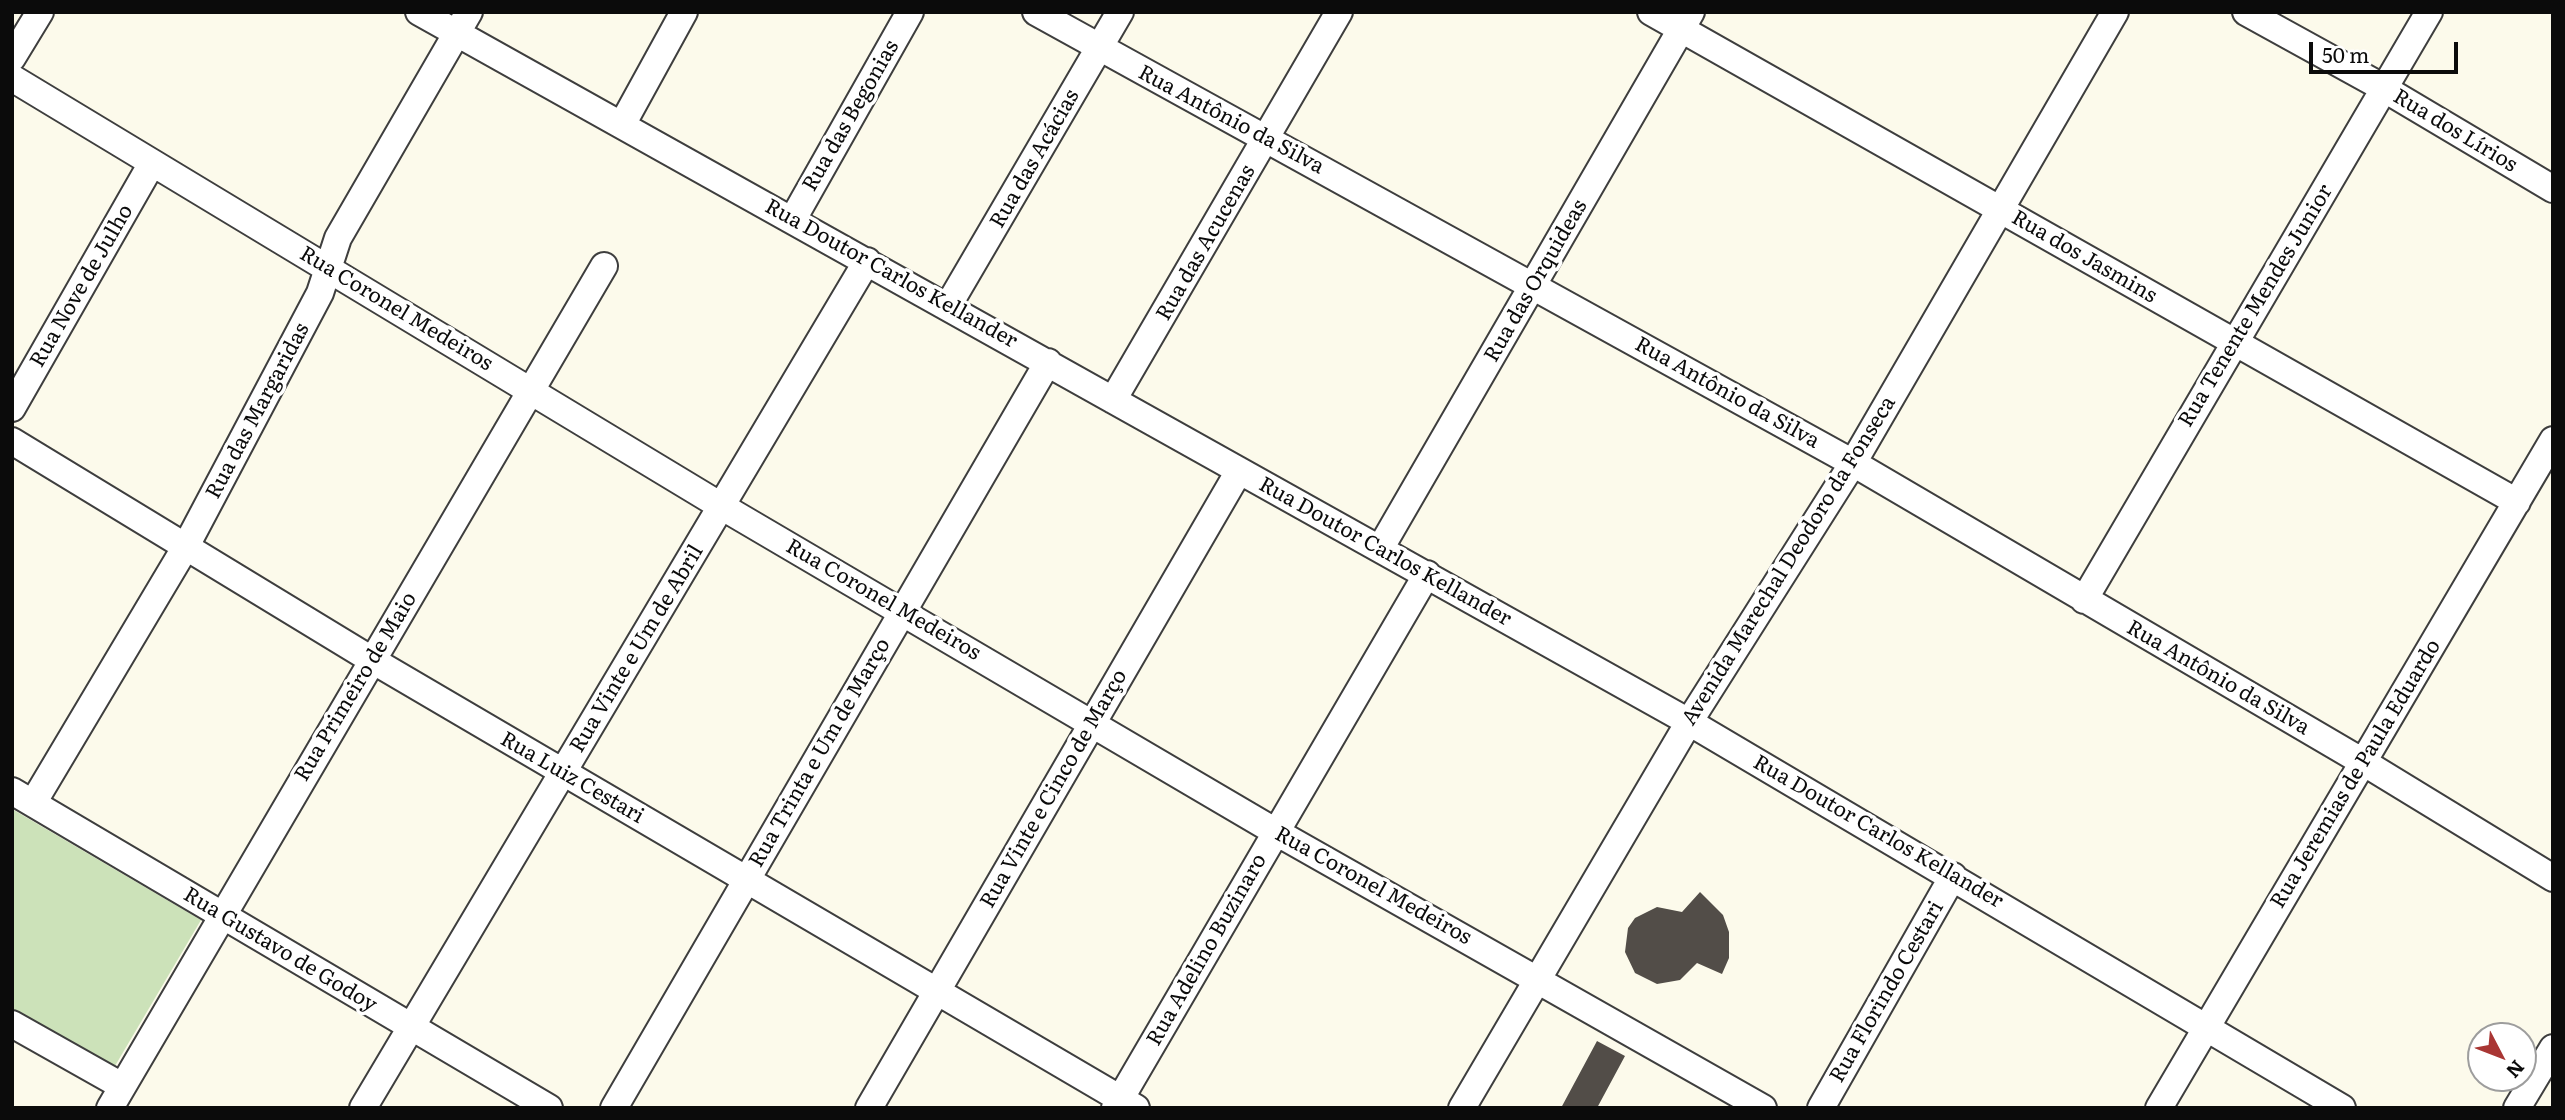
<!DOCTYPE html>
<meta charset="utf-8">
<style>
body{margin:0}
#map{position:relative;width:2565px;height:1120px;overflow:hidden;background:#fcfaeb;font-family:Literata,serif}
canvas{display:block}
.frame{position:absolute;inset:0;border:14px solid #0b0b0b;pointer-events:none}
.north{position:absolute;left:2467px;top:1022px;width:70px;height:70px;box-sizing:border-box;background:#fff;border:2px solid #9d9d9d;border-radius:50%;rotate:132deg;font-size:19px;font-weight:700;line-height:28px;text-align:center;color:#0b0b0b}
.north::after{content:'';display:block;margin:auto;width:24px;height:32px;background:#a93634;clip-path:polygon(50% 0,100% 100%,50% 72%,0 100%)}
.scale{position:absolute;left:2309px;top:42px;width:149px;height:32px;box-sizing:border-box;border:4px solid #0b0b0b;border-top:0;padding-left:9px;font-size:21px;line-height:24px;white-space:nowrap;color:#0b0b0b;-webkit-text-stroke:5px #fff;paint-order:stroke}
</style>
<div id="map">
<canvas width="2565" height="1120"></canvas>
<div class="frame"></div>
<div class="north">N</div>
<div class="scale">50 m</div>
</div>
<script>
const ctx = document.querySelector('canvas').getContext('2d');
ctx.lineJoin = 'round';
function fillPath(path, color) {
  ctx.fillStyle = color;
  ctx.fill(path, 'evenodd');
}
function poly(rows) {
  const path = new Path2D();
  for (const r of rows) {
    path.moveTo(r[0], r[1]);
    for (let i = 2; i < r.length; i += 2) path.lineTo(r[i], r[i + 1]);
  }
  return path;
}
function trace(path, color, width, dash) {
  ctx.strokeStyle = color;
  ctx.lineWidth = width;
  ctx.lineCap = dash ? 'butt' : 'round';
  ctx.setLineDash(dash || []);
  ctx.stroke(path);
}
function label(font, color, halo, rows, align = 'center') {
  ctx.font = font + ' Literata,serif';
  ctx.lineWidth = 7;
  ctx.setLineDash([]);
  ctx.textBaseline = 'middle';
  ctx.strokeStyle = halo;
  ctx.fillStyle = color;
  for (const [text, x, y, turn = 0] of rows) {
    ctx.save();
    ctx.translate(x, y);
    ctx.rotate((+turn || 0) * Math.PI / 180);
    ctx.textAlign = isNaN(turn) ? turn : align;
    if (halo) ctx.strokeText(text, 0, 0);
    ctx.fillText(text, 0, 0);
    ctx.restore();
  }
}
const green = poly([
 [12,809,201,920,112,1071,12,1013]
]);
const building = poly([
 [1700,892,1723,915,1729,932,1729,958,1722,974,1697,963,1680,980,1657,984,1635,973,1625,952,1628,928,1635,918,1657,907,1682,912],
 [1597,1041,1625,1056,1597,1108,1561,1108]
]);
const minor = poly([
 [419,12,1689,722,2342,1108],
 [1036,12,1853,463,2363,762,2553,878],
 [1651,12,2517,502],
 [2246,12,2373,82,2553,189],
 [12,58,40,12],
 [12,78,721,506,1276,832,1763,1108],
 [623,123,684,12],
 [793,219,910,12],
 [948,306,1120,12],
 [1113,400,1339,12],
 [12,408,152,163],
 [12,441,372,660,1136,1108],
 [1380,549,1691,12],
 [2084,600,2429,12],
 [12,791,549,1108],
 [33,803,185,548,320,293,338,238,469,12],
 [12,1024,122,1086],
 [110,1108,604,266],
 [363,1108,867,261],
 [614,1108,1048,362],
 [869,1108,1239,471],
 [1115,1108,1427,574],
 [1462,1108,1689,722,1853,463,2115,12],
 [1821,1108,1953,876],
 [2159,1108,2553,440],
 [2517,1108,2553,1048]
]);
const streetNames = [
 ["Rua das Begonias",851,116,-60],
 ["Rua Antônio da Silva",1231,120,28],
 ["Rua dos Lírios",2455,131,31],
 ["Rua das Acácias",1035,159,-60],
 ["Rua das Acucenas",1206,243,-60],
 ["Rua dos Jasmins",2084,257,30],
 ["Rua Doutor Carlos Kellander",891,274,29],
 ["Rua das Orquideas",1536,281,-60],
 ["Rua Nove de Julho",82,286,-60],
 ["Rua Tenente Mendes Junior",2256,306,-59],
 ["Rua Coronel Medeiros",396,309,31],
 ["Rua Antônio da Silva",1727,393,29],
 ["Rua das Margaridas",258,411,-62],
 ["Rua Doutor Carlos Kellander",1385,552,29],
 ["Avenida Marechal Deodoro da Fonseca",1789,561,-58],
 ["Rua Coronel Medeiros",883,600,30],
 ["Rua Vinte e Um de Abril",637,649,-59],
 ["Rua Antônio da Silva",2218,678,30],
 ["Rua Primeiro de Maio",356,687,-59],
 ["Rua Trinta e Um de Março",820,753,-60],
 ["Rua Jeremias de Paula Eduardo",2356,774,-59],
 ["Rua Luiz Cestari",572,778,30],
 ["Rua Vinte e Cinco de Março",1054,789,-60],
 ["Rua Doutor Carlos Kellander",1878,832,30],
 ["Rua Coronel Medeiros",1373,886,29],
 ["Rua Gustavo de Godoy",280,950,31],
 ["Rua Adelino Buzinaro",1207,950,-60],
 ["Rua Florindo Cestari",1887,992,-60]
];
fillPath(green, '#cce2b9');
fillPath(building, '#524d48');
trace(minor, '#3e3e3e', 30);
trace(minor, '#fff', 26);
label('21px', '#0b0b0b', '#fff', streetNames);
</script>
